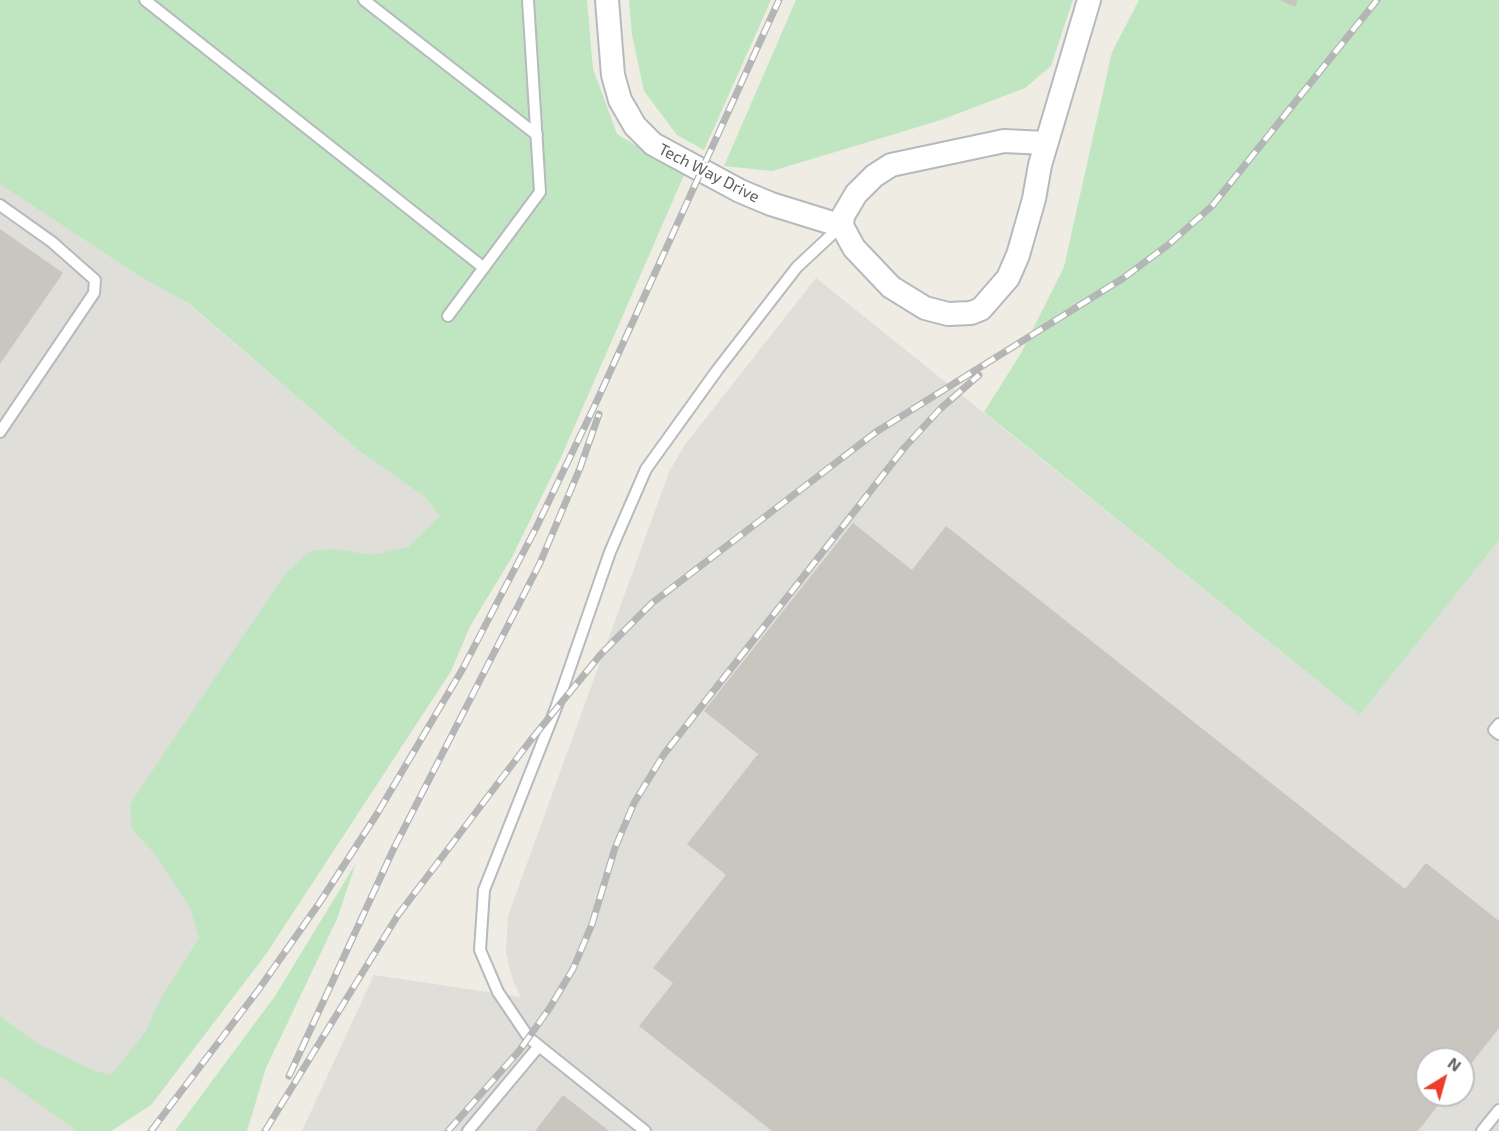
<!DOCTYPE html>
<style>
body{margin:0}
#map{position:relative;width:1499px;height:1131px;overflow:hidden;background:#eeece3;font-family:"Exo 2",sans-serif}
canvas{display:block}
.north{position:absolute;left:1415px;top:1047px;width:60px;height:60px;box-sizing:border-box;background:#fff;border:2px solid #bdbfc1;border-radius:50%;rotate:37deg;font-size:16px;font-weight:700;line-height:24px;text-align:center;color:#5b5f64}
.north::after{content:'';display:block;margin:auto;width:21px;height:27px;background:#ec3d2b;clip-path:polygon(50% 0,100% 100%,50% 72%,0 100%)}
</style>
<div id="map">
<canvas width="1499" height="1131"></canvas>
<div class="north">N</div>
</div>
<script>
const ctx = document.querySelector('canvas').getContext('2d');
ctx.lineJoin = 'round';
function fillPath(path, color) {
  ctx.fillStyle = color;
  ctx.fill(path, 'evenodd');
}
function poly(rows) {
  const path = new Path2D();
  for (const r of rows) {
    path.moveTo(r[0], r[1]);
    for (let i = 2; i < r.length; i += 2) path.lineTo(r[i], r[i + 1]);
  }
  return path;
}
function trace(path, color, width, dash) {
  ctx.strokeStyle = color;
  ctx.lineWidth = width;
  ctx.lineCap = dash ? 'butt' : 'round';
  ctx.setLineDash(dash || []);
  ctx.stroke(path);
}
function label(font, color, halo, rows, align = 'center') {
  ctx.font = font + ' "Exo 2",sans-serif';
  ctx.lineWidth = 5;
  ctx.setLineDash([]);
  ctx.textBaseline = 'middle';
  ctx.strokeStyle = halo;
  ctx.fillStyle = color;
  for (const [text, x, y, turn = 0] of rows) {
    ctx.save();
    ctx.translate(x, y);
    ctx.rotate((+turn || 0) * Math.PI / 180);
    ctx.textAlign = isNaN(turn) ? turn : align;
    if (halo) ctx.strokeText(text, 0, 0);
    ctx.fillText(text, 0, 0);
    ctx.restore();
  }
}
const industrial = poly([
 [0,143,362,453,512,557,470,626,451,671,266,954,151,1105,111,1131,0,1131],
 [816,278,1360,715,1499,540,1499,1131,302,1131,374,975,521,997,513,981,506,953,508,916,669,472,684,446],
 [1427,1059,1463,1059,1463,1095,1427,1095]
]);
const green = poly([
 [0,0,587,0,593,69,617,134,684,175,562,455,512,557,470,626,451,671,266,954,151,1105,111,1131,77,1131,0,1076,0,1016,38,1044,93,1070,111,1075,146,1031,160,1000,199,938,190,908,155,854,132,829,130,804,285,574,310,551,334,549,372,555,408,547,440,516,425,497,362,453,188,303,138,275,0,184],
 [629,0,771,0,704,150,677,135,644,91,632,35],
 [796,0,1073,0,1051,66,1025,88,941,120,772,171,724,166],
 [1139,0,1499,0,1499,540,1360,715,984,412,1020,355,1064,267,1112,52],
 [356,863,337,919,266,1068,247,1131,175,1131,275,996]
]);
const building = poly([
 [1280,0,1298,0,1295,7],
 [0,229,63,273,0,364],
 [853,523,912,570,946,526,1405,889,1426,863,1499,921,1499,1028,1463,1074,1463,1059,1427,1059,1427,1095,1446,1095,1418,1131,772,1131,639,1026,673,983,653,968,726,875,687,844,758,754,704,711],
 [563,1095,609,1131,535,1131]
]);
const service = poly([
 [145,0,484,268],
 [364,0,537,135],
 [0,205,52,242,95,280,94,293,0,432],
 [448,316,540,192,528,0],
 [1499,724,1494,730,1499,734],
 [468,1131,539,1046],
 [645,1131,529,1038,498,992,480,950,484,890,556,708,610,552,646,469,718,369,797,267,841,226],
 [1482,1131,1499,1110]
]);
const minor = poly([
 [607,0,613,75,620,100,635,126,653,144,740,191,771,204,842,226,854,248,891,287,925,308,948,314,971,313,981,309,1008,278,1018,255,1034,199,1040,165,1089,0],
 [842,226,843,216,856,194,874,176,891,165,1004,141,1046,143]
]);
const rail = poly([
 [289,1076,394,848,540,563,580,468,599,414],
 [151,1131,259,989,320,902,377,814,462,670,536,528,595,405,779,0],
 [265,1131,398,915,530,741,601,654,652,603,876,432,1122,279,1168,245,1212,206,1377,0],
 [448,1131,519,1051,549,1009,573,969,592,924,615,848,634,803,664,754,905,447,940,409,979,375]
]);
const streetNames = [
 ["Tech Way Drive",709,173,27]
];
fillPath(industrial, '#dfded8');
fillPath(green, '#bfe6c0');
fillPath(building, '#c9c6c0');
trace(service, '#b6b9be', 14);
trace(minor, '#b6b9be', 26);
trace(service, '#fff', 10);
trace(minor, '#fff', 22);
trace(rail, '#b4b5b5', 7);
trace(rail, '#fff', 4.5, [14]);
label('16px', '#5b5f64', '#fff', streetNames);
</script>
